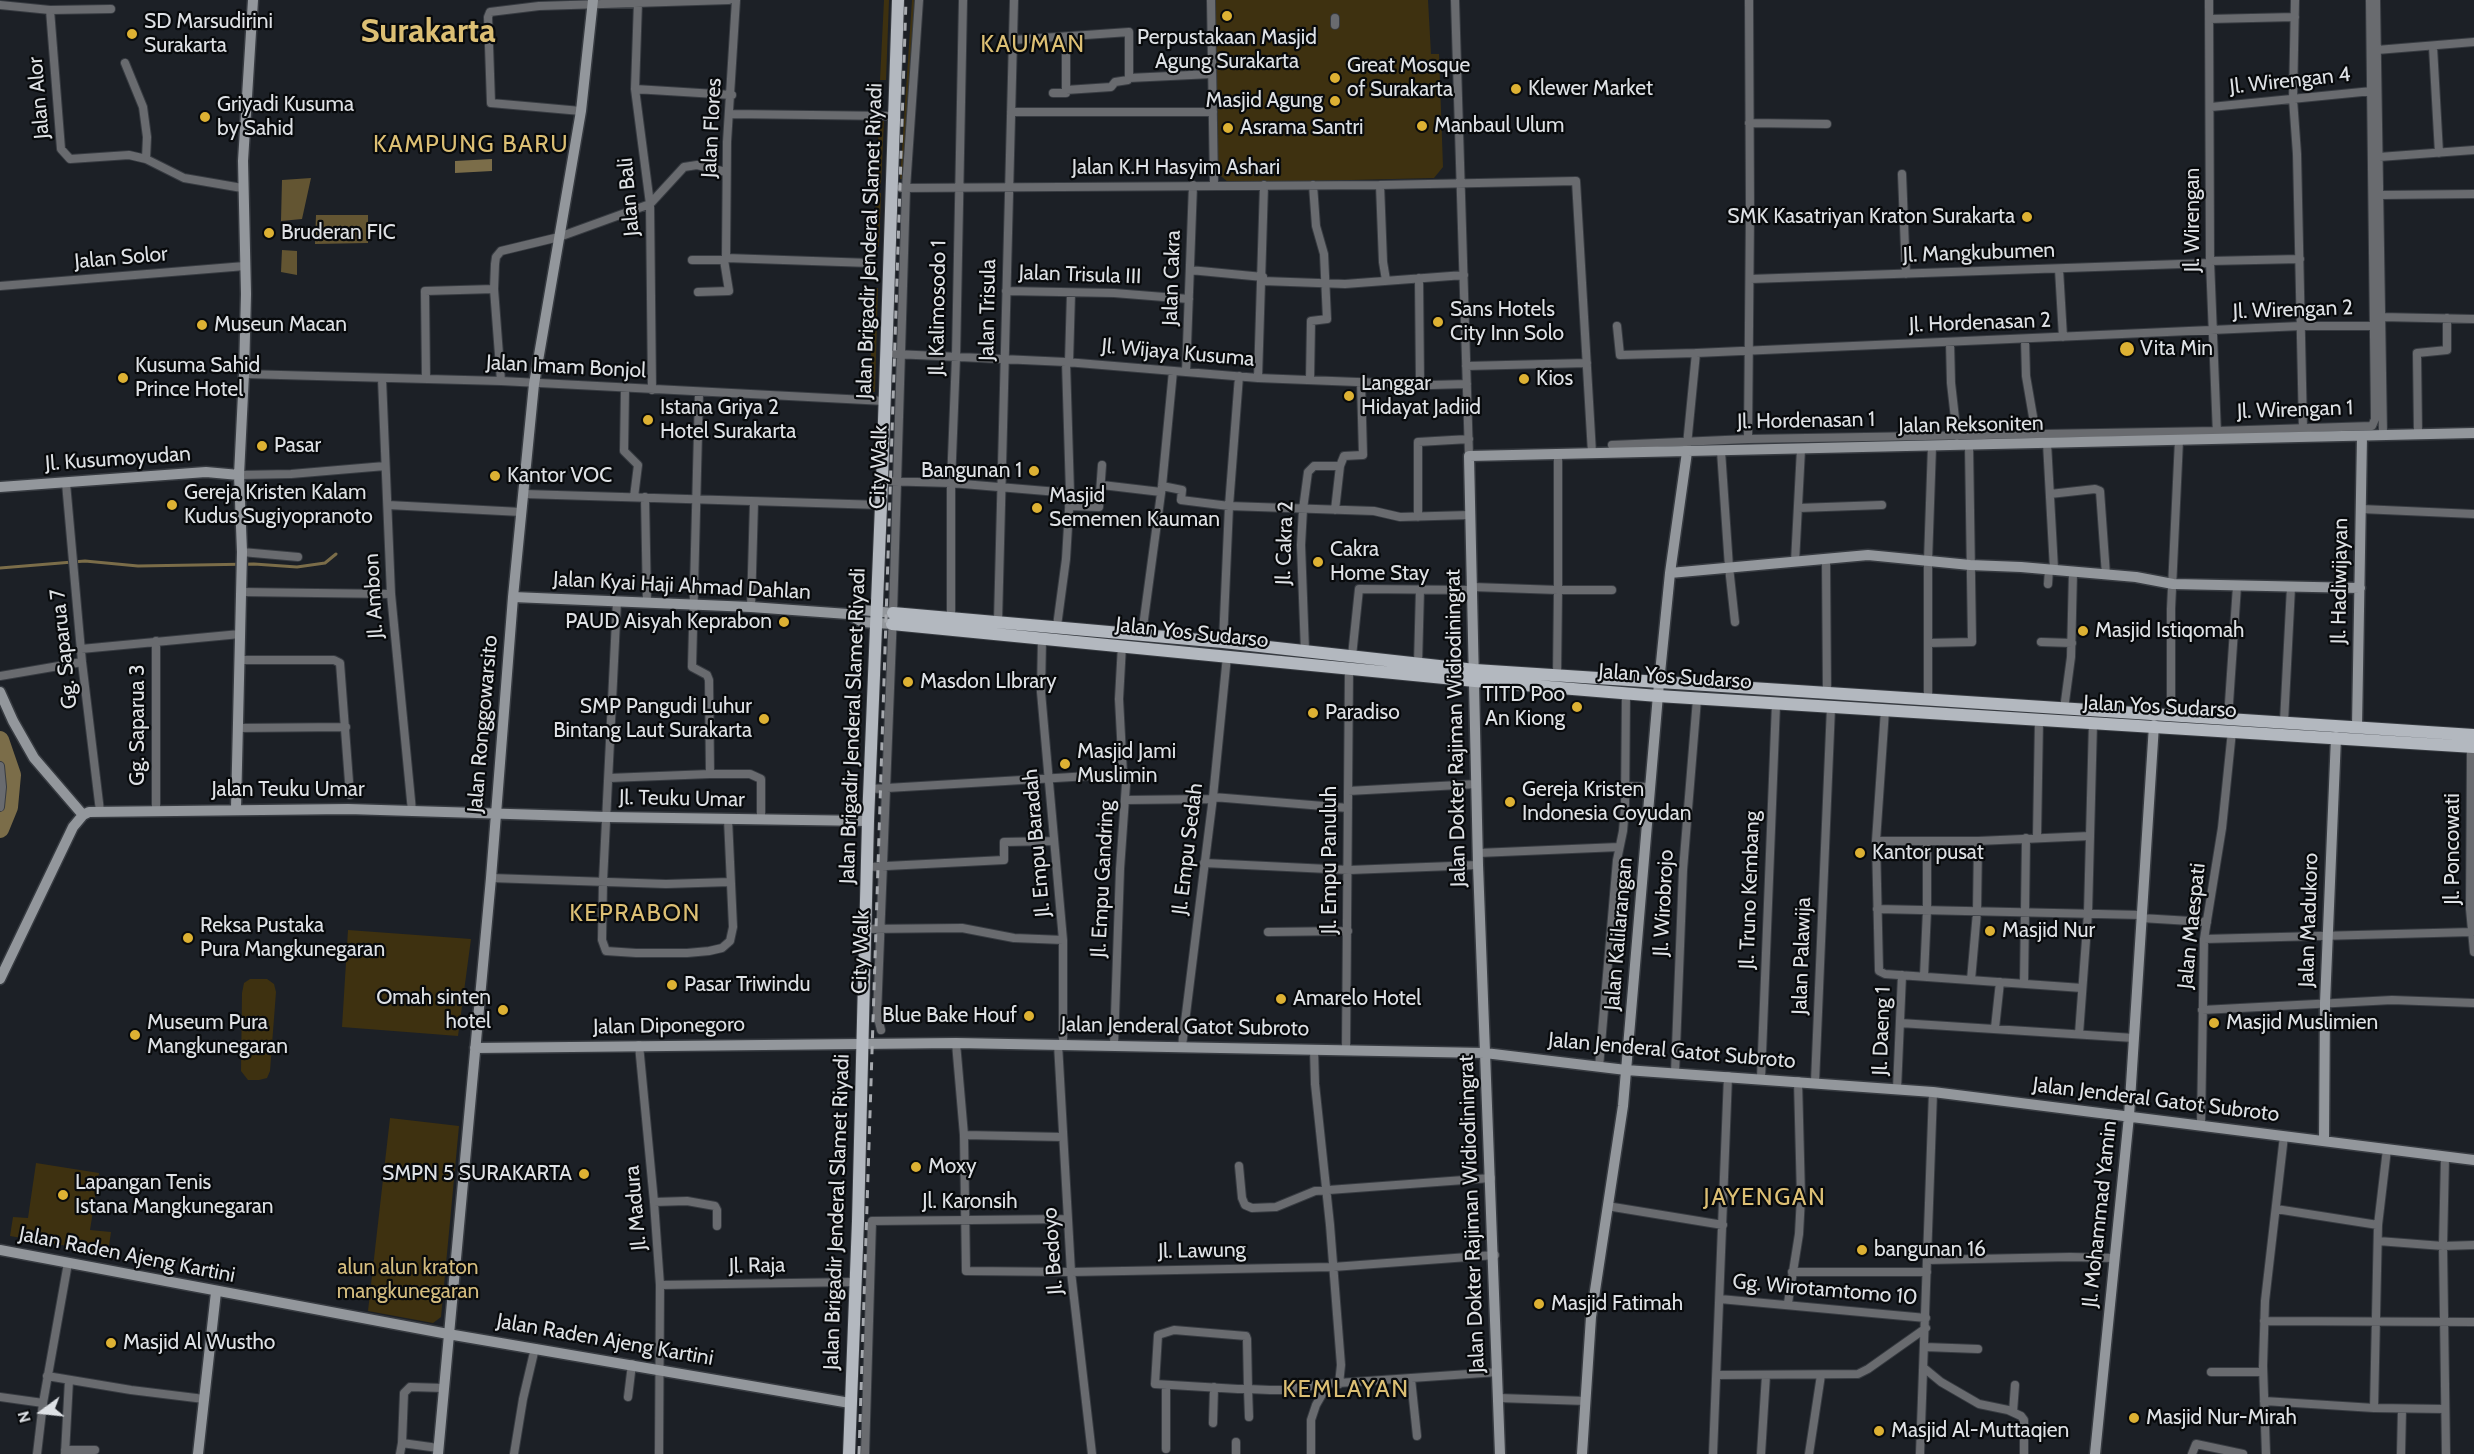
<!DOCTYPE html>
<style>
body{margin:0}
#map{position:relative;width:2474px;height:1454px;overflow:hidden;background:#1c2026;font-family:Cabin,sans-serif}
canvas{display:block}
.north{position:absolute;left:12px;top:1382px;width:60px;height:60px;-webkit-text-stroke:4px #080a0c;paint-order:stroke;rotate:255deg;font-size:16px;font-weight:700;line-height:24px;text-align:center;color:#dee1e5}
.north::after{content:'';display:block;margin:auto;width:21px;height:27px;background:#dee1e5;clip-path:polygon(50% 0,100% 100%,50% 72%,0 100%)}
</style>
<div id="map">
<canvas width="2474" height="1454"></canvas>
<div class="north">N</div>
</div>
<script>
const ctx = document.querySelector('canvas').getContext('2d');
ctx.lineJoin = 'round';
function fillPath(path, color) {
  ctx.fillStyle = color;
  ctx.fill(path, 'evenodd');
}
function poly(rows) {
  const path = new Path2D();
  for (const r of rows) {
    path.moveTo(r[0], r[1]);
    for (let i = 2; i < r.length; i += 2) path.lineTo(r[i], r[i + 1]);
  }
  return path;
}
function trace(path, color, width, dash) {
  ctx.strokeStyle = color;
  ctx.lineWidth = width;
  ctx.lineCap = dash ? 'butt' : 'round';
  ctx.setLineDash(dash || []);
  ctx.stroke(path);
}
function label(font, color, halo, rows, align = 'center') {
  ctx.font = font + ' Cabin,sans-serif';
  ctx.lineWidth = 4.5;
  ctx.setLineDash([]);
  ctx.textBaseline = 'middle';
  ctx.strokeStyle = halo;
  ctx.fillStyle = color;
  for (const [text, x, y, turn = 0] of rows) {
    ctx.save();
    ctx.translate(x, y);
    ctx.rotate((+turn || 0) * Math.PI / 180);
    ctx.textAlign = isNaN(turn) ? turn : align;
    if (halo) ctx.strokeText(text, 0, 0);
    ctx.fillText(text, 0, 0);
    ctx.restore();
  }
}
const green = poly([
 [884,0,889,0,886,80,880,80],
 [912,0,916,0,903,179,900,179],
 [1214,0,1428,0,1431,54,1439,54,1443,167,1434,178,1229,183,1214,170],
 [879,120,884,121,881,184,876,184],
 [876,193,881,193,879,247,874,247],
 [873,288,878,288,875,392,870,392],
 [348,930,471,939,458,1036,342,1027],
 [250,979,267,979,274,984,276,992,270,1071,267,1078,259,1080,248,1080,241,1071,242,993,244,983],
 [390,1118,459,1126,441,1317,433,1323,368,1311],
 [36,1163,99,1173,90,1230,111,1232,108,1253,10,1236,13,1217,28,1218]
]);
const forest = poly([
 [311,178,302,219,281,221,282,180],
 [316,215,368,215,368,243,315,244],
 [282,250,297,251,297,275,281,272]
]);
const water = poly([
 [492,159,492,171,455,173,455,161]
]);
const stream = poly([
 [0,568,85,561,138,566,254,564,297,567,325,563,336,554]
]);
const river = poly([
 [0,740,12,775,9,807,0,829]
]);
const street = poly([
 [1211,0,1214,185],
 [1455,0,1469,456],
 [2209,0,2210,261,2217,434],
 [2295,0,2293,99,2297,154,2303,429],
 [2376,0,2383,435],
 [638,2,635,89,650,204,652,390],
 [0,5,50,10,61,149,70,159,129,155,146,159,184,178,242,188],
 [50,10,111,9],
 [2209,19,2295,17],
 [1335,25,1335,18],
 [1066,37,1066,90,1111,87,1115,82,1128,80,1129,78,1212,74],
 [1013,40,1129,32,1129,78],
 [2433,47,2439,153],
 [2377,50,2474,42],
 [125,63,143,107,147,137,146,159],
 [635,89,732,95],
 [1053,93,1066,93,1066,90],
 [2211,107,2372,91],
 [581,111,491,103,488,17,490,12,539,6,729,0],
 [1011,112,1213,112],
 [730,114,893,116],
 [1749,123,1827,124],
 [2379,157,2474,150],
 [1902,174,1906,274],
 [1380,185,1383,262,1386,280],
 [901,188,1380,185,1576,181,1592,453],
 [2380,195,2474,194],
 [726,258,727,142,736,0],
 [692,260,724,260,726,258,870,263],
 [2210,261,2300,259],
 [2059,269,2063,337],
 [1190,270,1263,277],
 [1419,278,1420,385],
 [1750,279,2210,263],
 [1263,281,1345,284,1464,275],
 [0,286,245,266],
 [1006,291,1114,293,1189,299],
 [698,292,729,291,724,260],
 [2381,317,2474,319],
 [1617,326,1620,355,1696,353,2301,326,2374,326],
 [2025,339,2026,376,2036,434],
 [1950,342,1951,383,1957,436],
 [895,354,1066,362,1258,378,1431,385,1467,384],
 [1069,362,1071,293],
 [1466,366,1587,363],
 [1186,372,1193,185],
 [244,374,501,381,885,401],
 [1258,378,1264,185],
 [382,379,391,594,412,811],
 [426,379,425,291,494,289],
 [1310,380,1311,321,1327,319,1324,254,1316,226,1313,185],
 [501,381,494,289,495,264,496,257,501,251,559,237,650,204,684,167,697,165,726,172],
 [625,389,624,451,638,465,634,497],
 [2418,434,2417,353,2447,350,2447,318],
 [1748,439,1750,211,1749,0],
 [2047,443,2054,569],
 [1612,445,1748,439,2217,431,2372,426,2375,419,2370,0],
 [1687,445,1696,353],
 [1721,451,1729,567,1735,622],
 [1558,454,1558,590,1612,590],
 [239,475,291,474,385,466],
 [882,481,951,483,1070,493],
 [66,483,82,662,100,811],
 [1102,485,1161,492],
 [1162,486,1182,490,1181,500,1229,506,1374,511,1400,517,1470,515],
 [524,494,881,505],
 [2050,494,2095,489,2100,491,2106,575],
 [645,497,647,603],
 [388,505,521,512],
 [1069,506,1099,507,1102,465],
 [1798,508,1882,505],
 [2361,509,2474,514],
 [1335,510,1340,466,1344,456,1363,455,1361,382],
 [1418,517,1418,442,1469,439],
 [242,552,298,557],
 [1826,559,1827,694],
 [1795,562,1801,449],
 [2048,584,2049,569],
 [1473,587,1558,590,1557,676],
 [241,592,391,594],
 [617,601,603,881,602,940,606,951,636,953,687,953,709,951,722,948,730,941,733,927,728,819],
 [751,607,754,502],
 [951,617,951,483,956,357,963,0],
 [998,621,1014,0],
 [1057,626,1066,559,1070,493,1066,362],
 [1142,634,1162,486,1173,371],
 [1042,638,1041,692,1063,940,1063,1045],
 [1223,642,1229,506,1239,376],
 [2041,642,2072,643],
 [1928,643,1972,642,1969,445],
 [81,649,240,634],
 [1305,651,1301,545,1303,509,1308,472,1314,466,1340,466],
 [1352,656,1359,589,1473,590],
 [239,660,334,660,340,663,350,795],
 [1418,664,1420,589],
 [0,676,82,662],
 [1928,700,1928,561,1932,446],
 [2064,709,2071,657,2073,571],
 [1885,710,1876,841,1879,971,1885,974,2082,988],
 [2171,715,2171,609,2179,440],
 [2228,718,2237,586],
 [2284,722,2291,587],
 [237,728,346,727],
 [2471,747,2470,909,2474,952],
 [0,766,2,787,0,807],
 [710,774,750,774,761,779,761,819],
 [609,778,710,774,709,680,707,675,692,667,699,393],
 [1626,786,1651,787],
 [870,789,1123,774],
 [1348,791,1477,784],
 [1213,797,1348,808],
 [1126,800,1212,799],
 [156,810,156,641],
 [2037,837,2039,719],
 [1876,841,1978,841,2090,836],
 [1478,853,1619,847],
 [1204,863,1349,870,1478,865],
 [867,867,1004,860,1004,842,1054,841],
 [491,878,666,884,730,882],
 [1877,909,2142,915],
 [2141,918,2207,922],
 [865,929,962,928,1014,938,1063,940],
 [1268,932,1348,931],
 [2204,939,2472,932],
 [1924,976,1927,910,1927,842],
 [1971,980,1977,912,1978,841],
 [2024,984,2026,838],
 [2202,1010,2392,1000,2474,1003],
 [1900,1023,2134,1038],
 [1995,1028,2000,982],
 [881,1030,877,1014,893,613,906,188,919,0],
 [2079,1034,2088,913,2093,722],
 [956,1043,964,1135,966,1271,1071,1272,1333,1267,1495,1255],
 [1058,1044,1071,1272,1092,1454],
 [639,1045,654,1202,660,1285,659,1454],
 [1114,1045,1120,869,1126,784,1125,774,1123,774,1119,699,1122,645],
 [1182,1046,1213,797,1227,656],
 [1314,1049,1315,1084,1330,1225,1341,1365,1339,1384],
 [1346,1051,1349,668],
 [1599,1067,1617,860,1623,831,1625,808,1626,693],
 [1675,1073,1683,870,1697,699],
 [1761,1078,1776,704],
 [1815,1082,1831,707],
 [1897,1089,1902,975],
 [2201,1125,2204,939,2222,828,2232,731],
 [964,1135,1063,1137],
 [2445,1157,2443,1246,2446,1454],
 [1239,1166,1242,1198,1245,1205,1252,1208,1276,1207,1315,1191,1491,1178],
 [654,1202,687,1201,715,1206,717,1210,717,1226],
 [1607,1206,1723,1225],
 [2276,1209,2378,1225],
 [2378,1241,2443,1246,2474,1245],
 [1927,1260,2070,1257,2115,1258],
 [1792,1272,1927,1272],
 [660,1285,856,1282],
 [1720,1299,1926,1318],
 [1788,1303,1799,1234,1801,1197,1798,1081],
 [2264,1321,2474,1322],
 [1925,1347,1978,1349],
 [1924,1368,1941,1382,1979,1404,2008,1410,2021,1416,2024,1420,2024,1454],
 [2211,1372,2263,1372],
 [1717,1375,1858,1374,1868,1369,1926,1328],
 [47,1376,131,1390,204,1399],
 [1411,1379,1417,1436],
 [0,1397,43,1403],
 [628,1397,632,1364],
 [1499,1398,1586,1401],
 [2264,1401,2374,1408,2445,1409],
 [2374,1408,2378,1225,2387,1149],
 [2013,1412,2015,1385],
 [1249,1417,1248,1389,1247,1339,1246,1336,1174,1330,1158,1335,1155,1384,1238,1389,1248,1389,1270,1390,1282,1390,1324,1384,1498,1372],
 [1213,1423,1214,1387],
 [1236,1442,1236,1454],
 [438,1448,402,1443,404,1393,410,1387,444,1388],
 [1166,1449,1166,1385],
 [65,1450,95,1450],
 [37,1454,43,1403,68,1263],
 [65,1454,69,1380],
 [400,1454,402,1443],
 [514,1454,523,1399,535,1348],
 [865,1454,872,1221,1068,1219],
 [1311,1454,1311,1420,1316,1405,1328,1384],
 [1713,1454,1728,1076],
 [1761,1454,1766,1375],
 [1809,1454,1821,1375],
 [1920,1454,1933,1092],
 [2192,1454,2196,1444,2243,1454],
 [2266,1454,2263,1366,2265,1301,2284,1136],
 [2401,1454,2402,1409]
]);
const secondary = poly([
 [0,487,206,472,239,475],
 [1670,573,1868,555,1970,565,2021,567,2136,577,2173,584,2360,588],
 [513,597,751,607,848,614,862,610,893,613],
 [848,614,862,622,892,624],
 [0,692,13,721,34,758,83,815],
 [2357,727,2362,436],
 [236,808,242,552,239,475,244,374,246,294,243,161,253,0],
 [0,979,73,827,83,815,89,812,348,809,607,817,868,821],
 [475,1048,956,1043,1485,1053,1626,1070,1933,1092,2474,1160],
 [2324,1141,2325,1003,2336,737],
 [0,1250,448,1334,850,1403],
 [198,1454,216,1292],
 [438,1454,491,878,513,597,534,384,581,111,593,0],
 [1500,1454,1478,865,1469,456,2474,433],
 [1582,1454,1591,1317,1623,1106,1659,683,1670,573,1687,452],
 [2095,1454,2129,1116,2154,725]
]);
const primary = poly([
 [893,613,1223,642,1475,670,2474,735],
 [892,624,1475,681,1658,696,2474,747],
 [849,1454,858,1221,868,821,882,481,898,0]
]);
const rail = poly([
 [859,1454,906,0]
]);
const markers = [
 [1227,16,6,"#ddb133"],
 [132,34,6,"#ddb133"],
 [1335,78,6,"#ddb133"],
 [1516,89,6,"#ddb133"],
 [1335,101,6,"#ddb133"],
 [205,117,6,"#ddb133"],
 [1422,126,6,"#ddb133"],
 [1228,128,6,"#ddb133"],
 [2027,217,6,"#ddb133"],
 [269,233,6,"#ddb133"],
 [1438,322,6,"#ddb133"],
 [202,325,6,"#ddb133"],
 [2127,349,8,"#ddb133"],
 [123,378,6,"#ddb133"],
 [1524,379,6,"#ddb133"],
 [1349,396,6,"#ddb133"],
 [648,420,6,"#ddb133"],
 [262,446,6,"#ddb133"],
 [1034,471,6,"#ddb133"],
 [495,476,6,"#ddb133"],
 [172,505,6,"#ddb133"],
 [1037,508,6,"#ddb133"],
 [1318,562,6,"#ddb133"],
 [784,622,6,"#ddb133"],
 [2083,631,6,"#ddb133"],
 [908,682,6,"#ddb133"],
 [1577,707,6,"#ddb133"],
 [1313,713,6,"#ddb133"],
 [764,719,6,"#ddb133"],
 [1065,764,6,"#ddb133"],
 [1510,802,6,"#ddb133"],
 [1860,853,6,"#ddb133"],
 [1990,931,6,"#ddb133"],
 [188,938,6,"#ddb133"],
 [672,985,6,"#ddb133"],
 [1281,999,6,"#ddb133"],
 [503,1010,6,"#ddb133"],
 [1029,1016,6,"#ddb133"],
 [2214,1023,6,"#ddb133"],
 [135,1035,6,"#ddb133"],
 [916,1167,6,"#ddb133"],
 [584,1174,6,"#ddb133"],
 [63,1195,6,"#ddb133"],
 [1862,1250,6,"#ddb133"],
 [1539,1304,6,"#ddb133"],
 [111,1343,6,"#ddb133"],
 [2134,1418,6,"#ddb133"],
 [1879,1431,6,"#ddb133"]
];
const poiNames = [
 ["SD Marsudirini",144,22],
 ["Surakarta",144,46],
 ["Perpustakaan Masjid",1227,38,"center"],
 ["Agung Surakarta",1227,62,"center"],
 ["Great Mosque",1347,66],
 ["of Surakarta",1347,90],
 ["Klewer Market",1528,89],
 ["Masjid Agung",1323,101,"right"],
 ["Griyadi Kusuma",217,105],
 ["by Sahid",217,129],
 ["Manbaul Ulum",1434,126],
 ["Asrama Santri",1240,128],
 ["SMK Kasatriyan Kraton Surakarta",2015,217,"right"],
 ["Bruderan FIC",281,233],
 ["Sans Hotels",1450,310],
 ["City Inn Solo",1450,334],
 ["Museun Macan",214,325],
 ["Vita Min",2140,349],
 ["Kusuma Sahid",135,366],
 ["Prince Hotel",135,390],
 ["Kios",1536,379],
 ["Langgar",1361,384],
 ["Hidayat Jadiid",1361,408],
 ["Istana Griya 2",660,408],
 ["Hotel Surakarta",660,432],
 ["Pasar",274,446],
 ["Bangunan 1",1022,471,"right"],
 ["Kantor VOC",507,476],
 ["Gereja Kristen Kalam",184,493],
 ["Kudus Sugiyopranoto",184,517],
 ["Masjid",1049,496],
 ["Sememen Kauman",1049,520],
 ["Cakra",1330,550],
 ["Home Stay",1330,574],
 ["PAUD Aisyah Keprabon",772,622,"right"],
 ["Masjid Istiqomah",2095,631],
 ["Masdon LIbrary",920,682],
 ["TITD Poo",1565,695,"right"],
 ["An Kiong",1565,719,"right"],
 ["SMP Pangudi Luhur",752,707,"right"],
 ["Bintang Laut Surakarta",752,731,"right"],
 ["Paradiso",1325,713],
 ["Masjid Jami",1077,752],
 ["Muslimin",1077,776],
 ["Gereja Kristen",1522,790],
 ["Indonesia Coyudan",1522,814],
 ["Kantor pusat",1872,853],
 ["Reksa Pustaka",200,926],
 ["Pura Mangkunegaran",200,950],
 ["Masjid Nur",2002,931],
 ["Pasar Triwindu",684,985],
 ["Omah sinten",491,998,"right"],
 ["hotel",491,1022,"right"],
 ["Amarelo Hotel",1293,999],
 ["Blue Bake Houf",1017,1016,"right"],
 ["Museum Pura",147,1023],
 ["Mangkunegaran",147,1047],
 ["Masjid Muslimien",2226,1023],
 ["Moxy",928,1167],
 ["SMPN 5 SURAKARTA",572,1174,"right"],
 ["Lapangan Tenis",75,1183],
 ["Istana Mangkunegaran",75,1207],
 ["bangunan 16",1874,1250],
 ["Masjid Fatimah",1551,1304],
 ["Masjid Al Wustho",123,1343],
 ["Masjid Nur-Mirah",2146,1418],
 ["Masjid Al-Muttaqien",1891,1431]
];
const streetNames = [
 ["Jl. Wirengan 4",2290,81,-6],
 ["Jalan Alor",39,98,-95],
 ["Jalan Flores",712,128,-87],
 ["Jalan K.H Hasyim Ashari",1176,168],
 ["Jalan Bali",629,197,-95],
 ["Jl. Wirengan",2193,220,-90],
 ["Jalan Brigadir Jenderal Slamet Riyadi",870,241,-88],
 ["Jl. Mangkubumen",1979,253,-2],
 ["Jalan Solor",121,258,-5],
 ["Jalan Trisula III",1080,275,2],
 ["Jalan Cakra",1172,278,-88],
 ["Jl. Kalimosodo 1",938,308,-89],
 ["Jalan Trisula",988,310,-89],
 ["Jl. Wirengan 2",2293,310,-2],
 ["Jl. Hordenasan 2",1980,323,-2],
 ["Jl. Wijaya Kusuma",1178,353,5],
 ["Jalan Imam Bonjol",566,367,3],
 ["Jl. Wirengan 1",2295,410,-2],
 ["Jl. Hordenasan 1",1806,421,-1],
 ["Jalan Reksoniten",1971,425,-1],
 ["Jl. Kusumoyudan",118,459,-4],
 ["City Walk",879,467,-88],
 ["Jl. Cakra 2",1285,543,-88],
 ["Jl. Hadiwijayan",2340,581,-89],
 ["Jalan Kyai Haji Ahmad Dahlan",682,586,3],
 ["Jl. Ambon",374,596,-93],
 ["Jalan Yos Sudarso",1192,633,6],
 ["Gg. Saparua 7",64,649,-96],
 ["Jalan Yos Sudarso",1675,677,4],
 ["Jalan Yos Sudarso",2160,707,3],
 ["Jalan Ronggowarsito",483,724,-85],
 ["Gg. Saparua 3",138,725,-90],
 ["Jalan Brigadir Jenderal Slamet Riyadi",853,726,-88],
 ["Jalan Dokter Rajiman Widiodiningrat",1456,728,-91],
 ["Jalan Teuku Umar",288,790],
 ["Jl. Teuku Umar",682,799,1],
 ["Jl. Empu Baradah",1037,843,-95],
 ["Jl. Empu Sedah",1188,849,-83],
 ["Jl. Poncowati",2453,849,-90],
 ["Jl. Empu Panuluh",1330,860,-90],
 ["Jl. Empu Gandring",1103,879,-87],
 ["Jl. Truno Kembang",1750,890,-88],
 ["Jl. Wirobrojo",1664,903,-87],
 ["Jalan Madukoro",2309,920,-88],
 ["Jalan Maespati",2192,926,-84],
 ["Jalan Kalilarangan",1619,934,-85],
 ["City Walk",861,952,-88],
 ["Jalan Palawija",1802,956,-88],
 ["Jalan Diponegoro",669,1026,-1],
 ["Jalan Jenderal Gatot Subroto",1185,1027,1],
 ["Jl. Daeng 1",1882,1031,-88],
 ["Jalan Jenderal Gatot Subroto",1672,1051,5],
 ["Jalan Jenderal Gatot Subroto",2156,1100,7],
 ["Jl. Karonsih",970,1202],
 ["Jl. Madura",636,1208,-95],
 ["Jalan Brigadir Jenderal Slamet Riyadi",837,1212,-88],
 ["Jalan Dokter Rajiman Widiodiningrat",1472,1214,-92],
 ["Jl. Mohammad Yamin",2100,1214,-84],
 ["Jl. Bedoyo",1053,1251,-94],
 ["Jl. Lawung",1202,1251,-1],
 ["Jalan Raden Ajeng Kartini",127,1255,11],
 ["Jl. Raja",757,1266,-1],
 ["Gg. Wirotamtomo 10",1825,1290,5],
 ["Jalan Raden Ajeng Kartini",605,1340,10]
];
const parkNames = [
 ["alun alun kraton",408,1268],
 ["mangkunegaran",408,1292]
];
const quarterNames = [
 ["KAUMAN",1033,45],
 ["KAMPUNG BARU",471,145],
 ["KEPRABON",635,914],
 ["JAYENGAN",1765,1198],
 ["KEMLAYAN",1346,1390]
];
const townNames = [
 ["Surakarta",428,32]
];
fillPath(green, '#3e3110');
fillPath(forest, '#635532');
fillPath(water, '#7b6d49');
trace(stream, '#7b6d49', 3);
trace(river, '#7b6d49', 18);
trace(street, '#373b41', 10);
trace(secondary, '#373b41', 13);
trace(primary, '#373b41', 14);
trace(street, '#696b6f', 8);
trace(secondary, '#93979c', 10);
trace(primary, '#b3b8bf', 12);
trace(rail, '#a7aaaf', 3, [8, 8]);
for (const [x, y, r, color] of markers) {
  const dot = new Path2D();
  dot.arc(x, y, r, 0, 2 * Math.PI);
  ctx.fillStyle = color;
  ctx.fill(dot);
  trace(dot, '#080a0c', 2);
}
label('21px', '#dee1e5', '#080a0c', poiNames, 'left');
label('21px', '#dee1e5', '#080a0c', streetNames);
label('21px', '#d4bc7e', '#080a0c', parkNames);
ctx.letterSpacing = '1.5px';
label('24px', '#dcbf74', '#080a0c', quarterNames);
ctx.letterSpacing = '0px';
label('bold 33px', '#dcbf74', '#080a0c', townNames);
</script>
